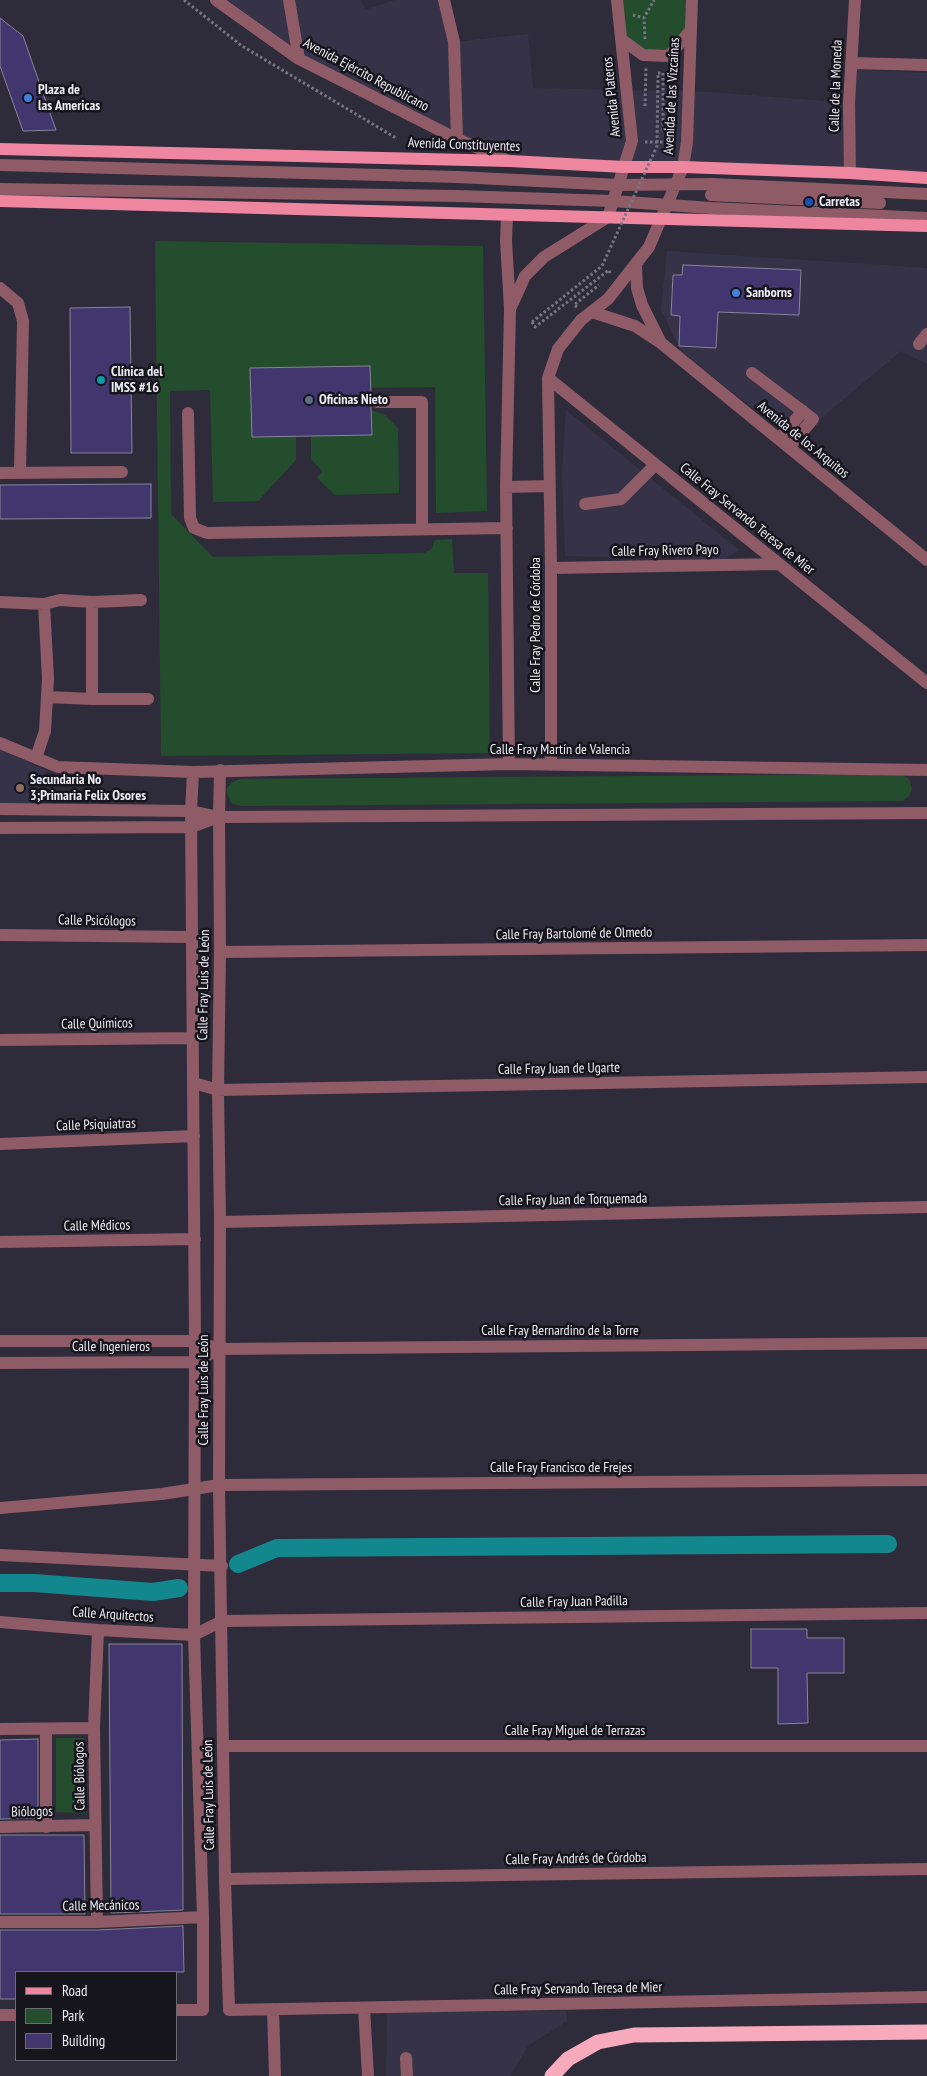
<!DOCTYPE html>
<meta charset="utf-8">
<style>
body{margin:0}
#map{position:relative;width:927px;height:2076px;overflow:hidden;background:#2e2c3b;font-family:"PT Sans Narrow",sans-serif}
canvas{display:block}
.legend{position:absolute;left:15px;top:1971px;width:162px;height:90px;box-sizing:border-box;background:#16151c;border:1px solid #6c6b73;margin:0;padding:6px 9px;list-style:none;font-size:15px;color:#edecf6}
.legend li{display:flex;align-items:center;gap:10px;height:25px}
.legend b{width:25px;border:1px solid #6c6b73}
</style>
<div id="map">
<canvas width="927" height="2076"></canvas>
<ul class="legend">
<li><b style="height:6px;background:#ef86a0"></b>Road</li>
<li><b style="height:14px;background:#244d2e"></b>Park</li>
<li><b style="height:14px;background:#42366f"></b>Building</li>
</ul>
</div>
<script>
const ctx = document.querySelector('canvas').getContext('2d');
ctx.lineJoin = 'round';
function fillPath(path, color) {
  ctx.fillStyle = color;
  ctx.fill(path, 'evenodd');
}
function poly(rows) {
  const path = new Path2D();
  for (const r of rows) {
    path.moveTo(r[0], r[1]);
    for (let i = 2; i < r.length; i += 2) path.lineTo(r[i], r[i + 1]);
  }
  return path;
}
function trace(path, color, width, dash) {
  ctx.strokeStyle = color;
  ctx.lineWidth = width;
  ctx.lineCap = dash ? 'butt' : 'round';
  ctx.setLineDash(dash || []);
  ctx.stroke(path);
}
function label(font, color, halo, rows, align = 'center') {
  ctx.font = font + ' "PT Sans Narrow",sans-serif';
  ctx.lineWidth = 5;
  ctx.setLineDash([]);
  ctx.textBaseline = 'middle';
  ctx.strokeStyle = halo;
  ctx.fillStyle = color;
  for (const [text, x, y, turn = 0] of rows) {
    ctx.save();
    ctx.translate(x, y);
    ctx.rotate((+turn || 0) * Math.PI / 180);
    ctx.textAlign = isNaN(turn) ? turn : align;
    if (halo) ctx.strokeText(text, 0, 0);
    ctx.fillText(text, 0, 0);
    ctx.restore();
  }
}
const built = poly([
 [216,0,361,0,365,10,395,0,444,0,454,42,528,34,533,88,710,92,848,103,851,70,927,73,927,178,510,161,299,59],
 [667,251,927,268,927,364,901,351,794,441,680,350,661,309],
 [566,410,739,550,725,559,565,556,562,474],
 [0,748,47,771,31,804,0,804],
 [566,2011,567,2021,528,2046,510,2076,386,2076,387,2013]
]);
const green = poly([
 [617,0,692,0,690,31,669,56,643,55,621,39],
 [155,241,483,246,487,511,436,513,435,387,370,388,369,366,250,368,252,437,296,436,296,460,258,501,213,502,210,390,170,391,171,514,213,557,424,553,432,549,435,540,452,539,454,573,488,573,490,753,161,756],
 [371,410,385,415,398,428,399,493,335,495,317,478,322,471,311,459,311,436],
 [902,774,909,779,912,789,909,796,903,801,241,806,231,803,226,790,231,783,240,779],
 [56,1738,84,1738,85,1813,56,1812]
]);
const canal = poly([
 [238,1564,277,1548,888,1544],
 [0,1583,34,1583,153,1592,179,1588]
]);
const building = poly([
 [0,18,23,36,56,130,23,131,0,66,0,18],
 [683,265,801,270,799,315,718,312,716,348,679,346,680,316,671,315,673,275,682,275,683,265],
 [130,307,132,453,71,453,70,308,130,307],
 [370,366,371,397,369,402,371,407,372,435,252,437,250,368,370,366],
 [151,484,151,518,0,519,0,485,151,484],
 [751,1629,807,1629,807,1638,844,1638,844,1673,807,1673,808,1723,778,1724,778,1668,751,1668,751,1629],
 [109,1644,182,1644,183,1910,111,1913,109,1644],
 [38,1739,38,1818,0,1819,0,1740,38,1739],
 [0,1835,84,1835,85,1914,0,1914,0,1835],
 [183,1926,184,1972,16,1972,16,1999,0,1999,0,1930,97,1930,183,1926]
]);
const path = poly([
 [184,0,242,46,396,138],
 [633,15,644,18],
 [645,39,644,18,654,0],
 [658,73,663,73,663,130,670,130,669,72,674,74],
 [645,106,646,67],
 [645,142,674,142],
 [577,307,574,305,599,285],
 [532,322,535,327,609,270,610,273]
]);
const minor = poly([
 [216,0,299,59,457,139,509,161],
 [289,0,299,59],
 [444,0,454,42,457,139],
 [621,39,643,55,669,56,690,31],
 [851,63,927,65],
 [0,165,457,177,618,185,712,184,927,194],
 [850,173,849,103,855,0],
 [0,189,457,196,613,201,711,208,927,218],
 [711,195,880,203],
 [507,215,506,241,510,309,506,487,509,764],
 [636,264,637,288,642,305,660,341],
 [0,288,18,303,23,321,20,473],
 [511,307,525,276,544,257,608,217,632,141,617,0],
 [592,312,635,326,661,343,927,560],
 [919,344,927,334],
 [752,373,813,419,789,447],
 [548,378,927,683],
 [377,402,422,402,422,529],
 [188,413,190,518,194,528,207,533,507,528],
 [779,439,803,411],
 [0,473,122,472],
 [506,487,549,486],
 [585,504,621,499,655,465],
 [551,568,779,564],
 [0,602,44,604],
 [92,602,141,600],
 [92,699,148,699],
 [0,743,58,767,193,772,509,764,927,770],
 [36,758,45,731,47,697,48,678,44,604,60,600,92,602,92,699,47,697],
 [551,765,551,568,548,378,558,349,581,320,608,299,649,247,683,167,687,142,692,0],
 [220,770,219,817,220,952,218,1090,220,1222,219,1485,225,1879,229,2010,927,1997],
 [0,809,191,811,219,817,927,813],
 [0,828,191,827,218,817],
 [0,935,193,937],
 [220,952,927,945],
 [0,1040,194,1038],
 [194,1083,218,1090,927,1077],
 [0,1144,194,1136],
 [220,1222,927,1207],
 [0,1242,195,1239],
 [0,1341,195,1341,219,1349,927,1343],
 [0,1363,195,1362,219,1349],
 [0,1508,162,1494,219,1485,927,1480],
 [0,1555,222,1566],
 [0,1622,98,1630,194,1635,222,1621,927,1613],
 [0,1729,94,1728],
 [223,1746,927,1746],
 [0,1827,95,1825],
 [46,1827,46,1729],
 [225,1879,927,1869],
 [0,1922,97,1922,203,1917],
 [97,1922,94,1728,98,1630],
 [364,2008,368,2076],
 [273,2009,275,2076],
 [176,2010,203,2010,203,1917,194,1635,195,1341,191,811,193,772],
 [0,2015,16,2015],
 [406,2058,407,2076]
]);
const major = poly([
 [0,149,510,161,624,167,683,167,850,173,927,178],
 [0,201,927,226]
]);
const highway = poly([
 [552,2076,568,2059,598,2042,634,2035,927,2032]
]);
const pathBridge = poly([
 [532,322,602,266,657,146,658,73]
]);
const markers = [
 [28,98,5,"#3f7fe0"],
 [809,202,5,"#1a4fb4"],
 [736,293,5,"#3f7fe0"],
 [101,380,5,"#0f9aa8"],
 [309,400,5,"#5c6f8a"],
 [20,788,5,"#8d6e63"]
];
const streetNames = [
 ["Avenida Ejército Republicano",366,75,28],
 ["Calle de la Moneda",836,86,-88],
 ["Avenida de las Vizcaínas",672,96,-87],
 ["Avenida Plateros",612,97,-96],
 ["Avenida Constituyentes",464,145,2],
 ["Avenida de los Arquitos",803,440,39],
 ["Calle Fray Servando Teresa de Mier",747,519,39],
 ["Calle Fray Rivero Payo",665,551,-1],
 ["Calle Fray Pedro de Córdoba",536,625,-90],
 ["Calle Fray Martín de Valencia",560,750],
 ["Calle Psicólogos",97,921,1],
 ["Calle Fray Bartolomé de Olmedo",574,934,-1],
 ["Calle Fray Luis de León",204,985,-89],
 ["Calle Químicos",97,1024,-1],
 ["Calle Fray Juan de Ugarte",559,1069,-1],
 ["Calle Psiquiatras",96,1125,-2],
 ["Calle Fray Juan de Torquemada",573,1200,-1],
 ["Calle Médicos",97,1226,-1],
 ["Calle Fray Bernardino de la Torre",560,1331],
 ["Calle Ingenieros",111,1347],
 ["Calle Fray Luis de León",204,1390,-90],
 ["Calle Fray Francisco de Frejes",561,1468],
 ["Calle Fray Juan Padilla",574,1602,-1],
 ["Calle Arquitectos",113,1615,4],
 ["Calle Fray Miguel de Terrazas",575,1731],
 ["Calle Biólogos",80,1776,-91],
 ["Calle Fray Luis de León",209,1795,-91],
 ["Biólogos",32,1812,-1],
 ["Calle Fray Andrés de Córdoba",576,1859,-1],
 ["Calle Mecánicos",101,1906,-1],
 ["Calle Fray Servando Teresa de Mier",578,1989,-1]
];
const poiNames = [
 ["Plaza de",38,90],
 ["las Americas",38,106],
 ["Carretas",819,202],
 ["Sanborns",746,293],
 ["Clínica del",111,372],
 ["IMSS #16",111,388],
 ["Oficinas Nieto",319,400],
 ["Secundaria No",30,780],
 ["3;Primaria Felix Osores",30,796]
];
fillPath(built, '#363348');
fillPath(green, '#244d2e');
trace(canal, '#12888e', 18);
fillPath(building, '#42366f');
trace(building, '#878597', 1);
trace(path, '#777683', 3, [2.5, 2.5]);
trace(minor, '#8f5b67', 12);
trace(major, '#ef86a0', 12);
trace(highway, '#f7aabc', 15);
trace(pathBridge, '#777683', 3, [2.5, 2.5]);
for (const [x, y, r, color] of markers) {
  const dot = new Path2D();
  dot.arc(x, y, r, 0, 2 * Math.PI);
  ctx.fillStyle = color;
  ctx.fill(dot);
  trace(dot, '#16151c', 2);
}
label('14px', '#edecf6', '#16151c', streetNames);
label('bold 14px', '#edecf6', '#16151c', poiNames, 'left');
</script>
